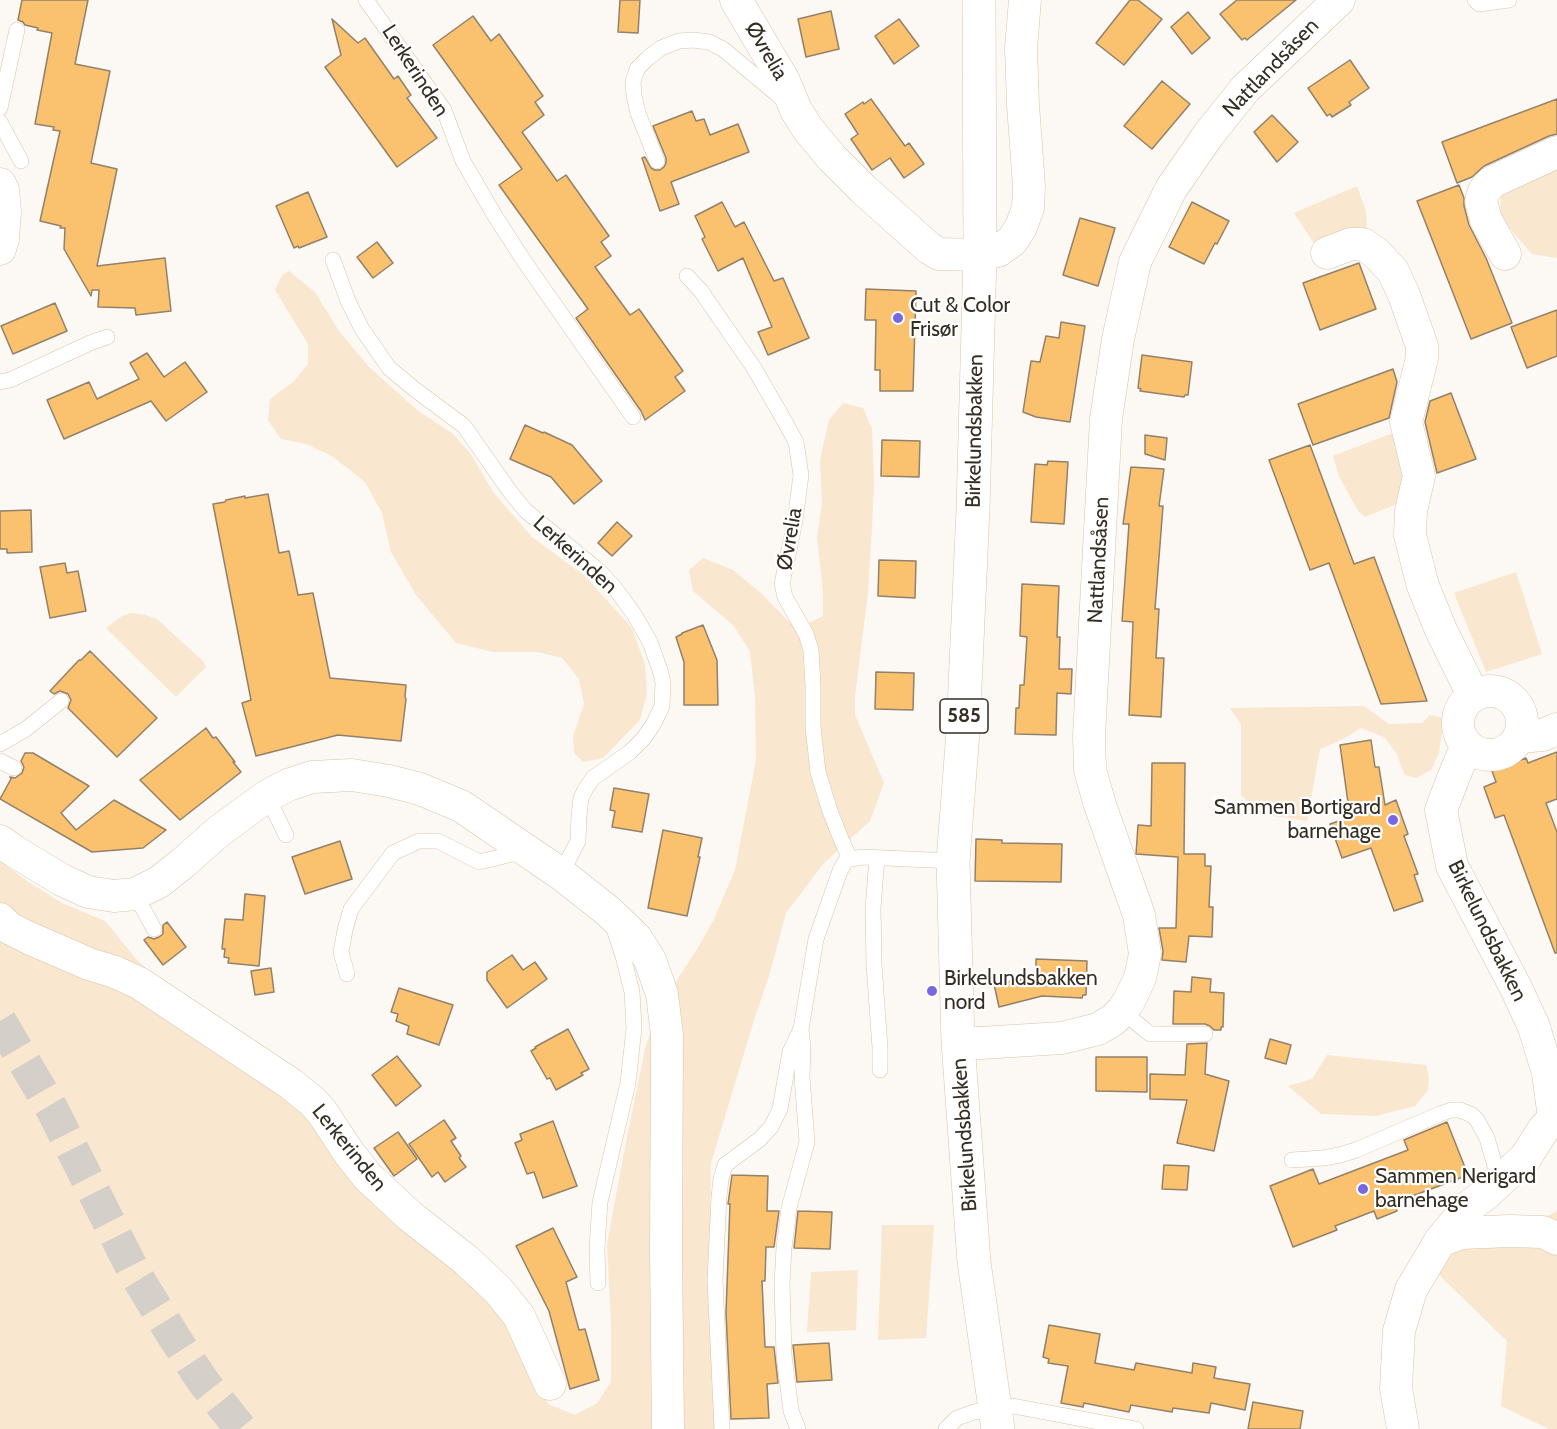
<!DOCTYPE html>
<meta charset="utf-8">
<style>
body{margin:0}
canvas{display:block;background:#fcf8f3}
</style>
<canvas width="1557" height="1429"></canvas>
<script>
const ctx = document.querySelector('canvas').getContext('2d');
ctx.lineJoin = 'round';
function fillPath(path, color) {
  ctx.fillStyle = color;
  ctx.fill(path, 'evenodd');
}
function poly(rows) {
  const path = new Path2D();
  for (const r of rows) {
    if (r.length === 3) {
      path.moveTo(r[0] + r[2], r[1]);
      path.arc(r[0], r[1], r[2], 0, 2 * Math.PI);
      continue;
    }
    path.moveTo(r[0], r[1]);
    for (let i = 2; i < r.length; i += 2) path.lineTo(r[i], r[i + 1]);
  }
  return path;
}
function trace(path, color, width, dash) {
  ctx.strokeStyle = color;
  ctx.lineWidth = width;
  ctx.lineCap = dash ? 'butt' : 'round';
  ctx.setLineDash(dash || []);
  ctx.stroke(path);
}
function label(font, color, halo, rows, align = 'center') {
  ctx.font = font + ' Cabin,sans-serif';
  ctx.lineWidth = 4.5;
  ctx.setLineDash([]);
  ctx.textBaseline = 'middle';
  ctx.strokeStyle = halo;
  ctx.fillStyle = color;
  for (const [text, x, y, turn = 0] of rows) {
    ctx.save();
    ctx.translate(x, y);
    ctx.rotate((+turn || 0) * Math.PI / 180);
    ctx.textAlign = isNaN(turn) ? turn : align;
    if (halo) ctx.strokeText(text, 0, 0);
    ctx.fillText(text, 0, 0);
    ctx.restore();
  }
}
const green = poly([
 [1557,156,1557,258,1532,254,1500,217,1501,194],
 [1357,186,1366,211,1367,234,1329,266,1294,213],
 [289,271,315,292,339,331,368,366,418,411,452,433,471,454,493,492,532,537,585,576,632,628,645,665,647,694,640,720,603,758,583,762,574,753,573,736,584,704,579,679,562,658,538,652,493,652,456,643,416,595,391,552,382,513,365,482,332,456,306,444,281,439,268,420,270,399,293,382,308,364,308,344,275,290,282,275],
 [843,403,863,408,872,429,874,484,872,527,868,593,855,695,855,715,884,783,870,821,824,863,786,913,769,976,754,1020,711,1163,709,1290,715,1429,0,1429,0,861,27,881,62,903,105,921,138,961,286,1092,483,1283,542,1389,548,1404,575,1415,597,1403,611,1382,611,1325,607,1244,625,1147,645,1049,657,1011,699,946,714,919,735,870,756,760,755,697,750,651,733,625,693,591,689,570,703,558,733,570,761,593,791,624,805,625,823,616,823,591,817,538,822,503,820,460,829,420],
 [1398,431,1406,500,1365,517,1358,511,1339,476,1333,456],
 [1516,572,1542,654,1486,672,1454,593],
 [131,613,145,615,157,619,203,661,206,667,176,697,106,628,122,616],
 [1364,706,1389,724,1422,723,1430,715,1444,718,1439,753,1431,770,1416,778,1405,775,1396,753,1384,737,1361,728,1343,739,1320,749,1307,821,1260,814,1241,795,1241,724,1230,708],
 [1327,1055,1426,1065,1429,1078,1428,1090,1415,1106,1376,1116,1321,1114,1288,1086,1312,1079],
 [1557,1211,1557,1429,1549,1429,1501,1406,1507,1341,1436,1272,1460,1246,1537,1222],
 [882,1225,934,1225,926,1338,878,1340],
 [858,1270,856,1330,807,1332,811,1272]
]);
const building = poly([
 [22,0,88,0,75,64,110,71,91,163,117,169,97,266,165,258,171,311,136,315,135,308,98,307,99,290,92,290,91,296,64,249,65,228,60,228,61,226,40,221,60,131,53,130,54,127,35,124,52,33,37,30,38,28,25,25,23,22,18,20,22,0],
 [620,0,640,0,638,33,618,32,620,0],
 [1130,0,1138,0,1162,19,1124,65,1096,43,1130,0],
 [1237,0,1296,0,1247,40,1245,38,1242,40,1220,14,1237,0],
 [831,11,839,49,806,57,798,19,831,11],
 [1188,12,1210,38,1192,54,1171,27,1188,12],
 [473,16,491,41,499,34,543,96,535,102,544,115,522,132,557,181,566,175,609,236,601,242,611,256,595,267,630,315,639,309,683,371,675,377,685,391,645,420,641,411,576,318,588,309,499,185,522,169,433,45,473,16],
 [332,19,358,43,365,38,394,79,398,76,411,95,407,98,437,138,397,167,325,67,341,55,332,19],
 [899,19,919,46,894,64,875,36,899,19],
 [1350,60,1369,88,1349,102,1351,105,1332,117,1330,114,1327,116,1308,88,1350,60],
 [1162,81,1190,104,1152,149,1124,126,1162,81],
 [871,99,905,146,909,143,924,164,904,178,890,158,872,170,851,139,858,134,845,114,863,102,864,104,871,99],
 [1557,99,1557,134,1549,136,1484,166,1472,177,1457,183,1442,142,1557,99],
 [692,111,696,121,704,119,710,135,738,124,749,152,671,182,679,204,660,211,642,158,645,157,651,168,655,170,660,170,664,167,666,163,666,158,653,126,692,111],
 [1272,115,1298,142,1277,162,1254,132,1272,115],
 [1459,185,1464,198,1464,206,1469,225,1486,258,1512,323,1471,339,1417,201,1459,185],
 [308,192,327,237,299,248,298,246,294,248,276,206,308,192],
 [722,202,735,227,744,222,774,281,783,278,809,338,768,355,758,332,772,327,743,258,718,271,702,239,705,237,695,216,722,202],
 [1192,202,1229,221,1217,244,1215,243,1204,264,1169,247,1192,202],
 [1080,218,1115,228,1098,286,1063,275,1080,218],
 [377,242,393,263,373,278,357,257,377,242],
 [1359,263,1376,309,1320,330,1303,283,1359,263],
 [866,289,916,291,913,391,880,391,880,370,875,370,876,320,865,320,866,289],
 [55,303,67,331,13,354,1,326,55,303],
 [1557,310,1557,356,1527,368,1511,327,1557,310],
 [1061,322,1085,326,1070,422,1036,417,1023,412,1031,361,1040,362,1046,336,1059,338,1061,322],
 [147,353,164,377,185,362,207,392,166,421,151,401,64,439,47,400,89,382,97,399,139,379,130,363,147,353],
 [1142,355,1192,362,1188,395,1185,395,1184,397,1140,391,1141,389,1138,388,1142,355],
 [1393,369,1397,382,1389,418,1313,445,1298,404,1393,369],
 [1451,393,1476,459,1437,473,1425,422,1430,401,1451,393],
 [525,425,543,433,544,432,572,445,602,481,574,504,551,477,510,459,525,425],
 [1145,435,1167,438,1165,460,1145,454,1145,435],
 [882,440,920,441,919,477,881,476,882,440],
 [1310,445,1354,564,1374,557,1427,701,1381,704,1329,563,1310,570,1269,460,1310,445],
 [1048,461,1068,462,1064,524,1031,522,1035,464,1047,465,1048,461],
 [1131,467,1164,469,1159,506,1163,506,1155,609,1159,609,1156,658,1164,658,1161,717,1129,715,1133,622,1122,621,1129,524,1123,524,1131,467],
 [268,494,279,553,289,551,298,595,313,593,330,678,406,685,405,697,406,699,401,741,338,735,256,756,242,703,251,700,213,504,225,502,226,500,245,496,245,498,268,494],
 [31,510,32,552,7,553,7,549,0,549,0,511,31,510],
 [617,522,632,536,612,556,598,543,617,522],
 [879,560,916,561,915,598,878,596,879,560],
 [65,563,67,573,78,571,86,611,50,618,40,567,65,563],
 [1022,584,1059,586,1057,637,1060,637,1059,669,1072,669,1071,694,1057,693,1056,735,1015,734,1016,708,1019,708,1020,685,1024,685,1027,637,1020,636,1022,584],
 [703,625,717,660,718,705,684,705,684,662,676,637,682,634,682,633,703,625],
 [90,651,157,718,117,757,68,708,71,700,68,694,60,691,54,694,50,691,79,660,81,660,90,651],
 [876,672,914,673,913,710,875,709,876,672],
 [206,728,213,738,216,737,235,762,233,762,241,772,180,820,140,780,206,728],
 [1371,740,1375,767,1379,767,1385,805,1396,800,1408,834,1404,836,1418,874,1414,875,1423,901,1394,911,1371,848,1342,858,1330,824,1350,817,1340,745,1371,740],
 [1557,752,1557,799,1546,803,1557,832,1557,953,1555,953,1504,815,1495,818,1484,787,1496,782,1492,771,1526,758,1528,763,1557,752],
 [25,753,33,753,89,786,61,813,76,830,114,800,166,830,143,848,92,852,0,799,11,779,10,777,15,778,22,773,24,767,21,761,25,753],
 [1152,763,1185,763,1184,854,1205,854,1205,866,1211,866,1209,907,1213,907,1212,937,1189,936,1186,962,1162,960,1163,951,1159,928,1176,928,1178,857,1136,854,1138,825,1151,826,1152,763],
 [614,788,649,794,642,832,612,827,615,811,610,810,614,788],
 [663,830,702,838,698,857,700,857,687,916,648,908,663,830],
 [976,839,1002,840,1002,843,1062,844,1061,882,975,881,976,839],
 [340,841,352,879,305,894,292,857,340,841],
 [245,894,265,896,259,966,228,963,229,958,224,957,225,949,222,949,225,919,243,920,245,894],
 [167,922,186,947,163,965,144,940,148,937,154,939,159,937,163,934,163,925,167,922],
 [512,955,523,970,535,962,547,979,507,1008,487,980,487,972,512,955],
 [1036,959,1087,961,1086,995,1083,995,1082,998,1042,996,999,1007,994,984,1036,977,1036,959],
 [271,968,274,992,255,995,251,971,271,968],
 [1192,977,1211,979,1210,992,1224,993,1223,1027,1221,1027,1221,1030,1214,1030,1210,1026,1205,1024,1173,1024,1174,991,1191,992,1192,977],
 [399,988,453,1005,439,1045,407,1034,409,1026,396,1021,398,1014,391,1012,399,988],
 [568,1029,589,1069,581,1073,583,1075,556,1090,550,1078,547,1079,531,1051,536,1048,535,1047,568,1029],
 [1270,1039,1291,1045,1286,1064,1265,1058,1270,1039],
 [1207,1043,1205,1074,1229,1081,1214,1151,1177,1143,1187,1100,1150,1099,1150,1074,1185,1075,1187,1044,1207,1043],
 [397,1056,421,1086,396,1106,372,1075,397,1056],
 [1096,1057,1147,1057,1147,1092,1096,1091,1096,1057],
 [444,1120,456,1138,451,1141,461,1156,459,1158,466,1167,445,1182,438,1172,432,1177,409,1144,444,1120],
 [553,1121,577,1186,543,1198,534,1172,527,1174,515,1143,522,1140,520,1134,553,1121],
 [1447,1122,1468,1175,1394,1203,1397,1211,1377,1219,1374,1211,1335,1226,1337,1230,1293,1247,1270,1186,1313,1169,1319,1184,1408,1150,1404,1140,1447,1122],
 [398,1132,417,1159,394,1176,374,1148,398,1132],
 [1164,1165,1189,1166,1187,1190,1162,1189,1164,1165],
 [732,1175,768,1176,767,1211,779,1211,774,1247,766,1247,765,1281,762,1281,765,1347,774,1347,778,1383,767,1384,769,1418,731,1419,726,1313,730,1204,728,1204,732,1175],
 [798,1211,832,1212,830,1249,794,1248,798,1211],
 [553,1228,577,1277,566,1282,579,1330,585,1329,599,1380,570,1389,549,1311,516,1246,553,1228],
 [1049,1325,1100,1334,1095,1363,1134,1370,1136,1363,1192,1373,1193,1363,1216,1367,1214,1378,1250,1384,1245,1410,1211,1403,1209,1413,1173,1408,1172,1412,1131,1405,1129,1412,1084,1403,1083,1407,1061,1403,1068,1366,1048,1363,1049,1359,1043,1357,1049,1325],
 [829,1343,832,1380,797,1382,793,1345,829,1343],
 [1253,1402,1303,1411,1300,1429,1248,1429,1253,1402]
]);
const secondaryTunnel = poly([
 [0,1021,52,1109,134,1272,174,1337,202,1380,241,1429]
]);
const service = poly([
 [366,0,444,110,463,161,495,216,524,261,633,417],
 [1475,0,1479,4,1509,0],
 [0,108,17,30],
 [0,122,21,161],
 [657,161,638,113,634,96,633,82,637,69,648,58,661,48,679,41,693,40,709,42,723,49,784,100],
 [333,260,348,301,362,329,389,368,413,388,464,426,511,493,526,511,599,571,614,587,634,614,650,642,660,670,663,683,662,706,653,725,643,739,630,752,593,778,586,788,581,798,579,816,578,841,561,874],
 [687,276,701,291,754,368,780,413,796,442,801,475,795,521,782,584,785,597,806,634,811,650,813,686,813,727,818,772,830,811,841,839,850,859],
 [0,382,10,380,90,343,107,337],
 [0,744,26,729,61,701],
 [0,761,14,768],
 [267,796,286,835],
 [877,858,873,908,874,964,880,1048,880,1070],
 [135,894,154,929],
 [347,974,341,952,345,930,351,909,393,853,419,841,438,841,479,862,525,851],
 [1122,1011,1150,1034,1205,1034],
 [1292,1160,1323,1158,1340,1155,1356,1150,1440,1114,1451,1110,1460,1110,1472,1115,1477,1120,1487,1138,1495,1166,1495,1176,1492,1182],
 [598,1283,597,1248,600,1202,628,1083,634,1028,632,992,623,956,613,926],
 [722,1429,715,1280,719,1197,721,1179,725,1165,760,1139,771,1127,780,1109,790,1052,801,1029,816,939,840,871,845,862,850,859,863,857,953,861],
 [798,1429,791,1411,784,1355,782,1284,784,1248,789,1208,807,1142,802,1077,803,1048,801,1029],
 [946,1429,957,1418,974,1412,1013,1406,1136,1429]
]);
const minor = poly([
 [736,0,784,81,796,110,808,129,832,158,863,189,929,248,939,254,980,255,998,251,1012,241,1021,227,1028,208,1029,186,1023,105,1021,48,1025,0],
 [0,184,3,190,5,212,3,239,0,249],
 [1327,253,1351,244,1363,244,1376,253,1393,271,1404,295,1422,346,1422,358,1406,422,1419,476,1411,511,1410,535,1423,586,1441,630,1473,695],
 [1505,254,1486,220,1481,201,1484,191,1492,182,1557,152],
 [1490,723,32],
 [1519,737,1543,735,1557,729],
 [0,841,14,851,62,880,88,892,114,896,135,894,159,882,183,863,218,832,267,796,288,785,312,777,352,775,389,781,420,789,461,806,561,874,608,911,636,938,650,960,662,994,667,1035,666,1252,668,1429],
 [0,919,9,928,29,938,89,964,115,972,139,983,291,1084,312,1101,322,1112,349,1153,368,1177,410,1216,466,1260,498,1290,519,1316,550,1384],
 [958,1042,980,1043,1062,1038,1098,1029,1113,1020,1122,1011,1129,1001,1140,978,1145,954,1139,915,1100,805,1090,770,1089,736,1106,419,1118,339,1135,262,1171,189,1209,134,1245,89,1339,0],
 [1440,1241,1461,1233,1510,1231,1543,1232,1557,1239],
 [1403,1429,1396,1388,1399,1331,1411,1290,1440,1241,1468,1207,1487,1193,1526,1157,1543,1130,1554,1118,1548,1073,1534,1027,1516,988,1452,866,1441,810,1454,776,1467,745]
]);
const primary = poly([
 [979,0,980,255,973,509,963,731,953,861,958,1042,974,1262,998,1429]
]);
const markers = [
 [898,318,6,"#7867e2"],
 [1393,820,6,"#7867e2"],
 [932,991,6,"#7867e2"],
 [1363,1189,6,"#7867e2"]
];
const shields = [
 [964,716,48]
];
const shieldNames = [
 ["585",964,716]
];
const streetNames = [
 ["Øvrelia",766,51,60],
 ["Nattlandsåsen",1271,68,-46],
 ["Lerkerinden",415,71,57],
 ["Birkelundsbakken",975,431,-89],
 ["Øvrelia",790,539,-80],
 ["Lerkerinden",575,555,42],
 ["Nattlandsåsen",1099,560,-87],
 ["Birkelundsbakken",1487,931,64],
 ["Birkelundsbakken",965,1135,-94],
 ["Lerkerinden",349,1148,51]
];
const poiNames = [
 ["Cut & Color",910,306],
 ["Frisør",910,330],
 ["Sammen Bortigard",1381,808,"right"],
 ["barnehage",1381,832,"right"],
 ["Birkelundsbakken",944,979],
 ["nord",944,1003],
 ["Sammen Nerigard",1375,1177],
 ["barnehage",1375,1201]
];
fillPath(green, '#f9e7cf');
fillPath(building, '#fac26f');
trace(building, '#938169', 1.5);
trace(secondaryTunnel, '#d4cfc9', 33, [33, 16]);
trace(service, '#d8c4aa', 16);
trace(minor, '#d8c4aa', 33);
trace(primary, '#d8c4aa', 34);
trace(service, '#fff', 15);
trace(minor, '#fff', 32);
trace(primary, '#fff', 33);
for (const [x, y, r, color] of markers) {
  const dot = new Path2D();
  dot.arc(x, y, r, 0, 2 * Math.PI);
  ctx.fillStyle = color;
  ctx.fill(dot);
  trace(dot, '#fff', 2);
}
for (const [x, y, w] of shields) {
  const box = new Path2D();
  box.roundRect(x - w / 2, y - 17, w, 34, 4.5);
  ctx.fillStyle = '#fff';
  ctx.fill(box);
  trace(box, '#342d22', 1.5);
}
label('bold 20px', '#342d22', null, shieldNames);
label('21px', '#342d22', '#fff', streetNames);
label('21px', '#342d22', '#fff', poiNames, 'left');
</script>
